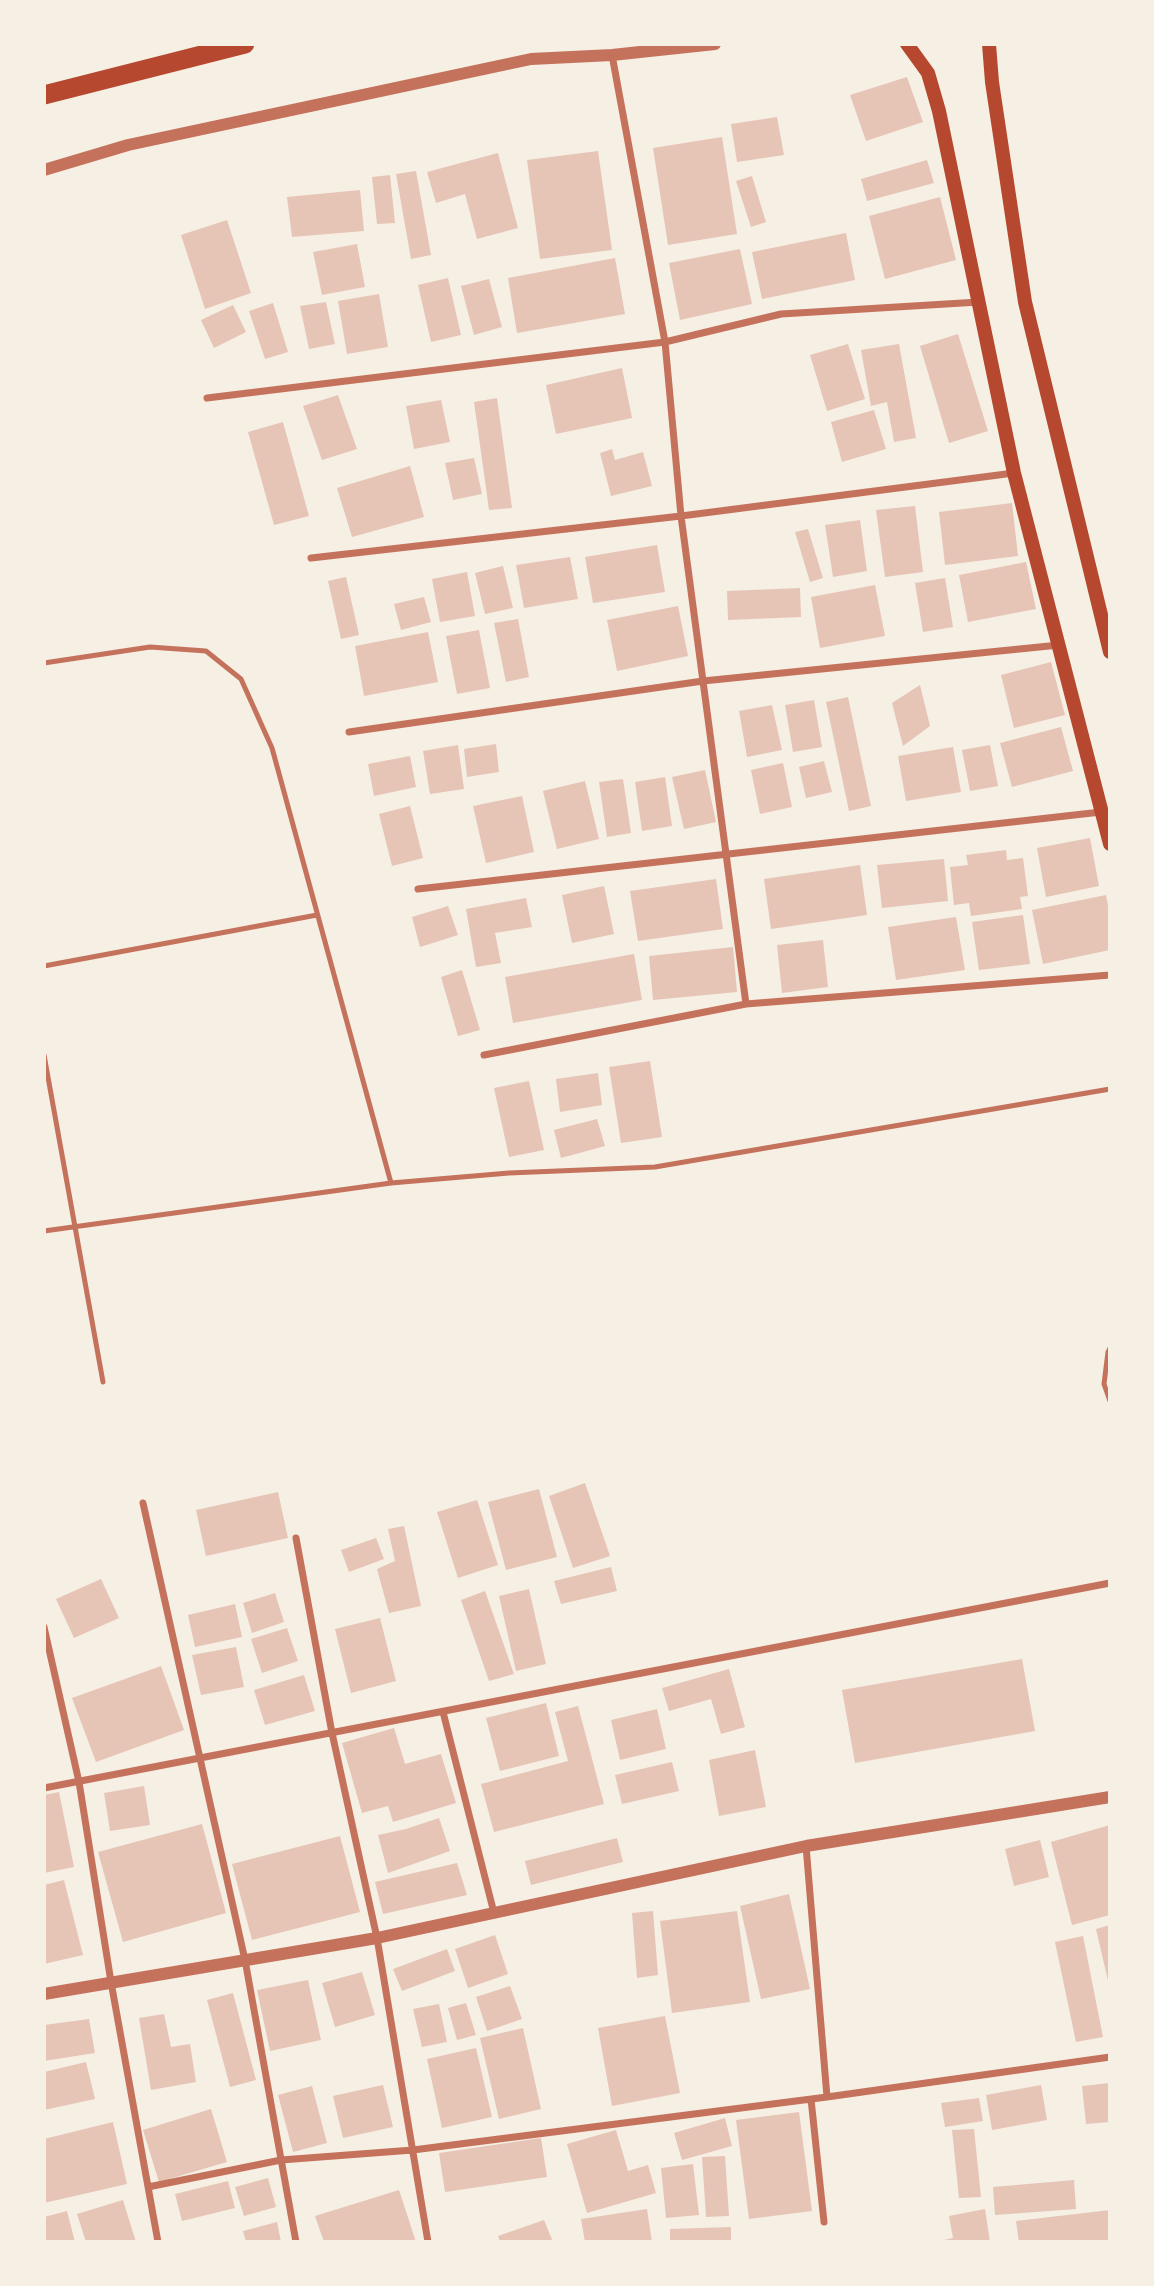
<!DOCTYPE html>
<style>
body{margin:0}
#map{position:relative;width:1154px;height:2286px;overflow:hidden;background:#f6efe4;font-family:Barlow,sans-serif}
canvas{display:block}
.frame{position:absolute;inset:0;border:46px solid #f6efe4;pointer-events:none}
</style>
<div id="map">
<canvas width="1154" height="2286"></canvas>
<div class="frame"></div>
</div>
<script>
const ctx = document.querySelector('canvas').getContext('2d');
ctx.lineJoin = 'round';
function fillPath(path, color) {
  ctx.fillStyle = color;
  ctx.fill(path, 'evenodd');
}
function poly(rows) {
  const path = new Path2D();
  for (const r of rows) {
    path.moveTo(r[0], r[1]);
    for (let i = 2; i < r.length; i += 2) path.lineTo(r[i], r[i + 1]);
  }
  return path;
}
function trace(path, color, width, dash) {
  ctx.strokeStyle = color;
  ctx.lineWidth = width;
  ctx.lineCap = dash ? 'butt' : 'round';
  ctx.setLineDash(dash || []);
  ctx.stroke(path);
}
const building = poly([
 [907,77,923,122,866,141,850,95],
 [777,117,784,155,737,162,731,124],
 [722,137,737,234,668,245,653,148],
 [598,151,612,250,540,259,527,160],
 [498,153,518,228,477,239,465,194,436,203,427,172],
 [927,160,934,183,867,201,861,179],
 [416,171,431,255,411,259,396,174],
 [390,175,395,223,377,224,372,177],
 [752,176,766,222,751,227,736,181],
 [360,190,364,231,292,237,287,197],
 [940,197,956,260,885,279,869,216],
 [227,220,251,293,205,309,181,235],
 [846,233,855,280,762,299,752,252],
 [357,244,365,287,322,295,313,252],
 [740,249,752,304,680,320,669,263],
 [615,258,625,314,517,333,508,278],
 [448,278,461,335,431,342,418,285],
 [489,279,502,327,474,335,461,286],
 [379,294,388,347,347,354,338,301],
 [326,302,335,344,309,349,300,306],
 [273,303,288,352,265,359,249,311],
 [233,305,246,332,214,348,201,320],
 [958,334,988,431,949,443,920,346],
 [848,344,865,399,827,411,810,355],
 [899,344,916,438,894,442,887,402,871,406,861,350],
 [622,368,632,418,556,434,546,385],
 [338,395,357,449,322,460,303,406],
 [497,398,512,508,489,510,474,402],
 [441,400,450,442,414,449,406,406],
 [874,410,886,449,842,462,831,422],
 [283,422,309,516,274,525,248,432],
 [612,449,615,460,643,452,652,486,611,496,600,453],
 [474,458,482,494,453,500,445,463],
 [410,466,424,517,352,537,337,488],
 [1012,503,1018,556,945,565,939,512],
 [915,506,923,572,885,577,876,510],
 [860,520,867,571,833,577,825,525],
 [808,529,823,578,810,582,795,532],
 [657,545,665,592,593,603,585,557],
 [570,557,578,599,524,608,516,565],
 [1026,562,1036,609,968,622,959,575],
 [503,566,513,608,485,614,475,573],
 [467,572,475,616,440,622,432,579],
 [346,577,359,635,341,639,328,581],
 [945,578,953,627,923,632,915,583],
 [875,585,885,636,820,648,811,597],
 [800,588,801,617,728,620,727,591],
 [424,597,431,622,401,630,394,604],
 [678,606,688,656,617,671,607,620],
 [518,619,529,677,506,682,494,623],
 [479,630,490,688,457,694,446,636],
 [428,632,438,682,364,696,355,646],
 [1051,662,1065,715,1014,728,1001,675],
 [920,685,930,726,903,746,892,703],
 [848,697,871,806,849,811,826,702],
 [814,700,822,747,793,752,785,705],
 [772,705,782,750,747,757,739,711],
 [1061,727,1073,771,1012,787,1000,743],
 [496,744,499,772,467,777,464,749],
 [458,745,464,789,430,794,423,751],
 [990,745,998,786,970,791,962,750],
 [953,747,961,792,906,801,898,756],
 [410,756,416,787,374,796,368,764],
 [824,761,832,792,806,798,799,767],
 [783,763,792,807,760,814,751,770],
 [705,770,716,822,684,829,672,777],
 [665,777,672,826,642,831,635,782],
 [623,779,631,833,607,837,599,782],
 [585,781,599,839,557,849,543,791],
 [522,796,534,852,486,863,473,806],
 [410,806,423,858,392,866,379,814],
 [1090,838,1099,886,1046,897,1037,848],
 [1006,850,1007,860,1023,858,1028,896,1020,897,1022,909,971,916,969,903,954,905,950,867,968,865,966,855],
 [944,859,948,901,882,908,877,865],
 [860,865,867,915,771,929,764,879],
 [716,879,723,929,638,941,630,891],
 [604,886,614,934,572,943,562,895],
 [1106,895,1110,916,1110,950,1043,964,1032,910],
 [526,898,532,927,495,933,501,963,476,967,466,909],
 [448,906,458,935,420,947,412,917],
 [1023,915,1030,964,979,970,972,922],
 [956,917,965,970,896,980,888,927],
 [823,940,828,987,782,993,777,945],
 [733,947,737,992,653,1000,649,956],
 [634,954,642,1000,513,1023,505,977],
 [462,970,480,1030,458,1036,441,977],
 [650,1061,662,1137,621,1143,609,1067],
 [598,1073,602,1105,560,1112,556,1079],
 [529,1081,544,1150,509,1157,494,1088],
 [597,1119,605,1146,561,1158,554,1130],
 [585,1483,610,1556,573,1568,549,1496],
 [539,1489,557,1557,506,1570,488,1502],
 [278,1492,288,1538,206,1556,196,1510],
 [477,1500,498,1565,458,1578,437,1512],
 [404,1526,421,1606,389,1613,377,1569,395,1561,388,1529],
 [376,1538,384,1559,349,1572,341,1550],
 [611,1567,617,1591,561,1604,554,1581],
 [101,1579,119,1618,74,1638,56,1599],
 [529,1589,546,1664,516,1671,499,1596],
 [485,1591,514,1674,489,1681,461,1600],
 [275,1593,284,1622,252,1633,243,1603],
 [235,1604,242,1637,195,1647,188,1615],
 [380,1618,396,1681,351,1693,335,1629],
 [287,1628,298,1661,262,1673,251,1639],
 [236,1647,244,1687,201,1695,192,1655],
 [1022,1659,1035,1731,855,1763,842,1690],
 [161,1666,184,1730,96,1762,72,1698],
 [729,1669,745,1727,721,1734,711,1699,669,1711,662,1688],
 [304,1675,315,1711,265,1725,254,1690],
 [546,1703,559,1756,500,1771,486,1718],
 [578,1706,604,1804,494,1832,481,1784,568,1761,555,1712],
 [657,1709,666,1749,620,1760,611,1720],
 [394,1728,405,1764,441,1754,456,1803,393,1822,388,1806,362,1813,342,1743],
 [755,1750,766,1807,719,1816,709,1760],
 [672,1762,679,1791,622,1804,615,1775],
 [144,1786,150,1825,110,1831,104,1793],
 [59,1792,74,1867,44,1873,44,1795],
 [439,1818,450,1851,388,1873,378,1835,406,1829],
 [202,1824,226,1913,123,1942,98,1852],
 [1110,1825,1110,1915,1072,1925,1051,1842],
 [340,1836,360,1912,252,1940,232,1864],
 [617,1838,623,1862,531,1885,525,1861],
 [1040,1840,1049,1877,1014,1886,1005,1849],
 [457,1863,467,1895,383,1914,375,1882],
 [64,1880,83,1955,44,1964,44,1885],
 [789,1894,810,1989,761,1999,740,1906],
 [653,1911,658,1975,637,1978,632,1913],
 [737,1911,750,2002,672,2013,660,1921],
 [1110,1925,1110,1984,1109,1985,1096,1929],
 [495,1935,508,1974,468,1988,455,1949],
 [1083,1936,1103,2037,1076,2042,1055,1942],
 [447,1949,455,1971,402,1991,393,1969],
 [362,1972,375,2015,335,2027,322,1983],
 [308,1980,321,2040,270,2051,257,1990],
 [510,1986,522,2019,487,2031,476,1997],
 [233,1993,256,2080,230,2087,207,2000],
 [466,2003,476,2035,457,2040,448,2008],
 [439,2004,447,2042,422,2047,413,2009],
 [164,2014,171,2047,190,2044,196,2082,151,2090,139,2018],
 [665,2016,680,2093,612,2106,598,2028],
 [89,2019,95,2053,44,2061,44,2025],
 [523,2028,541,2109,499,2119,480,2038],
 [476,2048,492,2117,442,2128,427,2059],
 [86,2062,95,2099,44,2110,44,2072],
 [1110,2083,1110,2122,1086,2124,1082,2086],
 [383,2085,393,2127,343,2138,333,2096],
 [1041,2085,1047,2120,992,2130,986,2095],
 [312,2086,327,2143,293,2152,278,2095],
 [979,2098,983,2121,945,2127,941,2103],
 [211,2109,227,2162,159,2182,143,2130],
 [799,2112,812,2211,749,2219,736,2120],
 [725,2118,732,2146,682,2160,674,2133],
 [113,2122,127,2184,44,2203,44,2139],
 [974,2129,981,2197,959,2198,952,2130],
 [616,2130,628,2171,648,2165,656,2193,587,2213,567,2144],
 [541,2138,547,2177,445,2192,439,2153],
 [725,2156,729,2216,706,2217,702,2157],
 [693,2164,699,2215,666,2218,661,2168],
 [268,2178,276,2207,244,2216,235,2187],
 [1074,2180,1076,2209,995,2215,993,2187],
 [228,2181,235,2208,182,2221,175,2194],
 [399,2190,416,2242,324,2242,315,2216],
 [123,2200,136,2242,86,2242,77,2214],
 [647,2209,652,2242,585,2242,581,2219],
 [985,2209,990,2242,935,2242,953,2238,949,2216],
 [1110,2210,1110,2242,1019,2242,1016,2221],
 [67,2211,75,2242,44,2242,44,2217],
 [544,2220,553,2242,500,2242,498,2236],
 [277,2222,281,2242,246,2242,243,2231],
 [731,2227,731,2242,670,2242,670,2229]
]);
const service = poly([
 [44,663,150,647,206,651,241,679,272,748,391,1183],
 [44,966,317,915],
 [44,1055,103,1382],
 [44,1231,391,1183,509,1173,655,1167,1110,1089],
 [1110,1348,1108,1352,1104,1384,1110,1401]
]);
const minor = poly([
 [207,398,665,342,781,314,979,302],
 [311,558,681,516,1014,473],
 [349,732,703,681,1059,645],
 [418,889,1101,812],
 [746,1004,1110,975],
 [484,1055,746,1004,681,516,665,342,612,55],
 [143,1503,245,1960,296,2242],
 [296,1538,332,1733,377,1938,428,2242],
 [44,1627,79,1782,111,1982,158,2242],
 [443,1712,494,1913],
 [44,1788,1110,1583],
 [806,1846,827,2097,1110,2057],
 [811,2099,824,2222],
 [148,2187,281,2160,413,2150,827,2097]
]);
const tertiary = poly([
 [44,170,128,145,531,59,612,55,715,44],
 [44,1994,377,1938,806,1846,1110,1797]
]);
const secondary = poly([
 [907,44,928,73,939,111,1014,473,1110,844],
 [989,44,992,82,1025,302,1110,652]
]);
const trunk = poly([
 [44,95,245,44]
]);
fillPath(building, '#e6c5b7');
trace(service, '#c5725c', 5);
trace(minor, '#c5725c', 7);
trace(tertiary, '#c5725c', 12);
trace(secondary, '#b5482f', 14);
trace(trunk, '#b5482f', 19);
</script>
